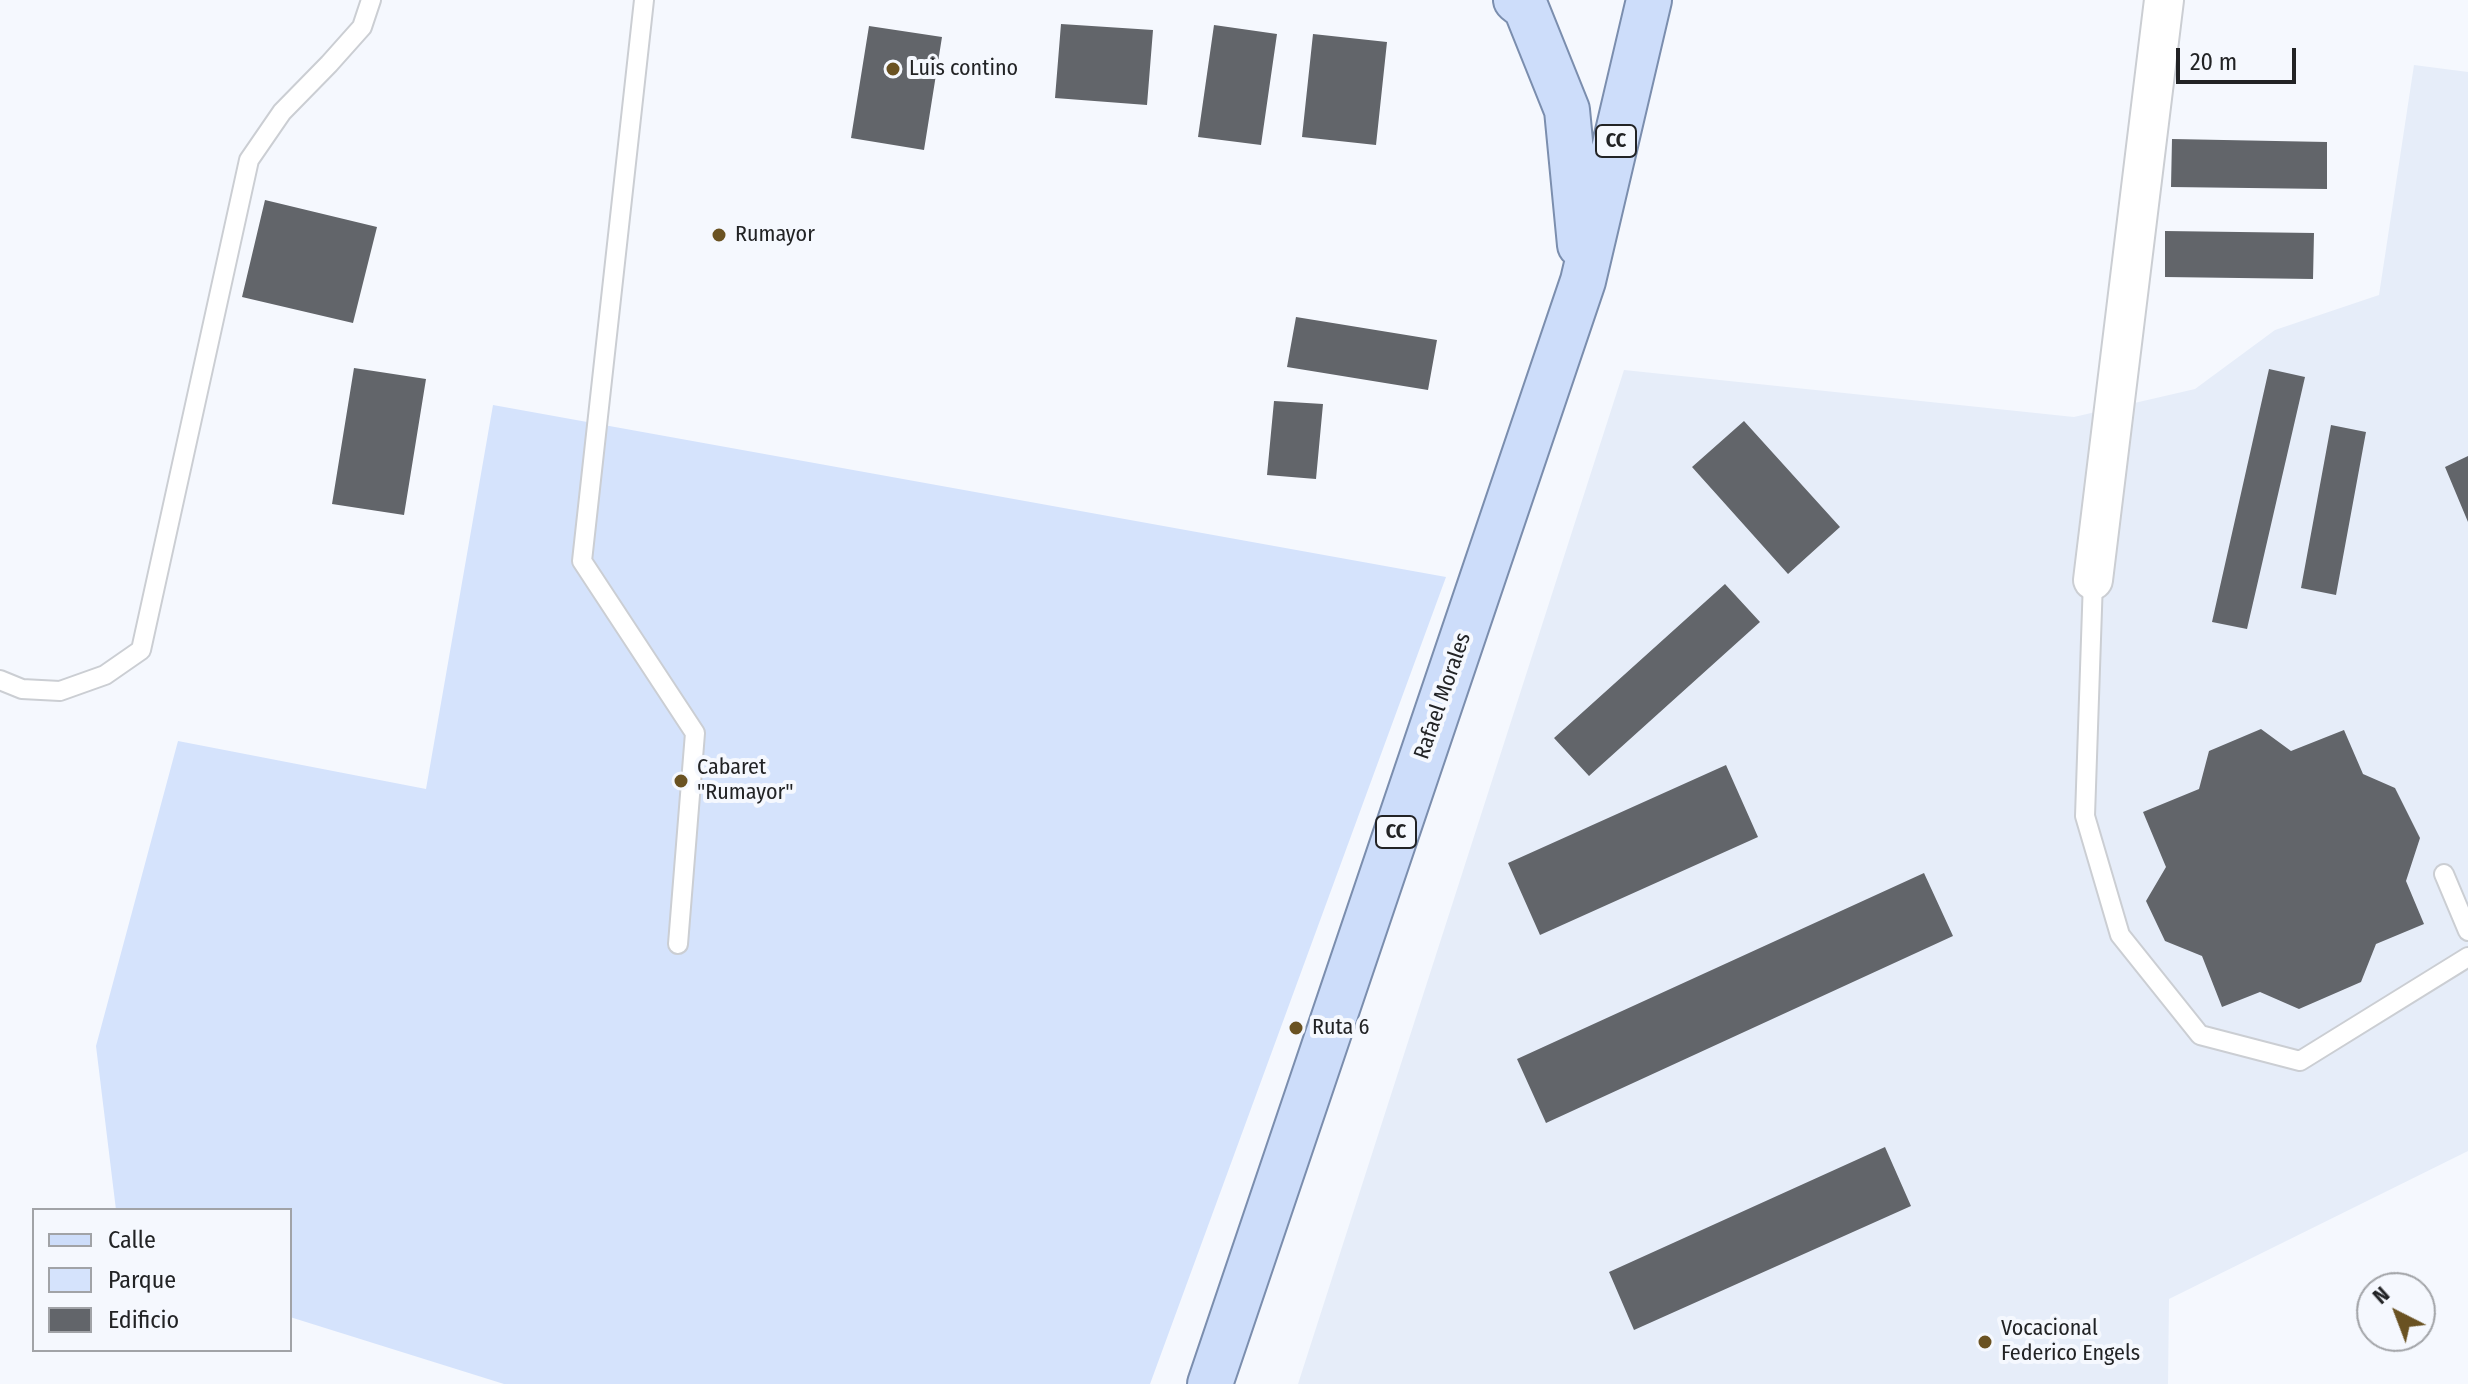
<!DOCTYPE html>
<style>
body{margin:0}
#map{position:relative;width:2468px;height:1384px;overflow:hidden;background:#f5f8fe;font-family:"Fira Sans Condensed",sans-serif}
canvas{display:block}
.legend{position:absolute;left:32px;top:1208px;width:260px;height:144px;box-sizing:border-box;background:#f5f8fe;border:2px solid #a1a3a7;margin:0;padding:10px 14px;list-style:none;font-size:24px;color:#222325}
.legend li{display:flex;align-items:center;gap:16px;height:40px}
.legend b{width:40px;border:2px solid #a1a3a7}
.north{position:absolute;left:2356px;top:1272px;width:80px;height:80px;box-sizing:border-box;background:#f5f8fe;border:2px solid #a1a3a7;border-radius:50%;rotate:318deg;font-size:22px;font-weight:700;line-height:32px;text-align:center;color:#222325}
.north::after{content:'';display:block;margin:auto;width:28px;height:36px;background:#6a5222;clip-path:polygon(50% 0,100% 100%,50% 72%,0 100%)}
.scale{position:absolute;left:2176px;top:48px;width:120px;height:36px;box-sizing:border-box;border:4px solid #222325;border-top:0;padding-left:10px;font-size:24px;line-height:28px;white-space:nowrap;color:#222325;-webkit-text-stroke:6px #f5f8fe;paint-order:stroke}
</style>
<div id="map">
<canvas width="2468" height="1384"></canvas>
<ul class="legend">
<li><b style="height:10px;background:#cdddfa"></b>Calle</li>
<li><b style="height:22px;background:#d5e3fc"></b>Parque</li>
<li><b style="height:22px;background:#62656a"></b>Edificio</li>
</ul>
<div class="north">N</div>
<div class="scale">20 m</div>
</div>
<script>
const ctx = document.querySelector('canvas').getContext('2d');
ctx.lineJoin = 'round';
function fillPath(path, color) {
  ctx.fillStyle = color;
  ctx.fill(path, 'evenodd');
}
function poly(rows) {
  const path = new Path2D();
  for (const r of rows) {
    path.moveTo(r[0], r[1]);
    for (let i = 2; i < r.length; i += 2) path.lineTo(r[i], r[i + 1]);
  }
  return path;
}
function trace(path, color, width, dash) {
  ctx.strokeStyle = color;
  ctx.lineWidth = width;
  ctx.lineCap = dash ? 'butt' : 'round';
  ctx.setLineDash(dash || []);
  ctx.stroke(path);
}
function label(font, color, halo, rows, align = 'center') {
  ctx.font = font + ' "Fira Sans Condensed",sans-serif';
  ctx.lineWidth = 8;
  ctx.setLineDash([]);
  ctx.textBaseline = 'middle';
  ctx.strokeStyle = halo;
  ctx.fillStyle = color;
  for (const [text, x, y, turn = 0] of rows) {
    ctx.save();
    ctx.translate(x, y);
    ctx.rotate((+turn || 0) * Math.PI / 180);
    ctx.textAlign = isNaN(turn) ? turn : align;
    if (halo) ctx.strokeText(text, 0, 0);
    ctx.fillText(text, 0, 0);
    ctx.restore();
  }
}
const built = poly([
 [2414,65,2468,72,2468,1151,2169,1299,2168,1384,1298,1384,1624,370,2074,417,2195,389,2275,330,2379,295]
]);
const green = poly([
 [493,405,1446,577,1150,1384,504,1384,290,1317,290,1210,116,1210,96,1046,178,741,426,789]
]);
const building = poly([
 [1061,24,1153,30,1147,105,1055,98],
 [1214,25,1277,34,1261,145,1198,137],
 [869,26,942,37,924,150,851,138],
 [1313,34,1387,42,1376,145,1302,137],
 [2172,139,2327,142,2327,189,2171,187],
 [265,200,377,227,353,323,242,297],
 [2165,231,2314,233,2313,279,2165,277],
 [1296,317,1437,340,1428,390,1287,367],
 [354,368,426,379,404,515,332,504],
 [2269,369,2305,377,2247,629,2212,622],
 [1274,401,1323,404,1316,479,1267,475],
 [1744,421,1840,527,1788,574,1692,467],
 [2331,425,2366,432,2336,595,2301,588],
 [2468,456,2468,522,2445,467],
 [1725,584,1760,622,1589,776,1554,738],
 [2261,729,2291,751,2344,730,2363,774,2395,788,2420,838,2406,881,2424,924,2376,944,2361,982,2299,1009,2260,992,2222,1007,2202,956,2165,941,2146,901,2166,867,2143,812,2199,789,2209,751],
 [1726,765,1758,837,1540,935,1508,863],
 [1924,873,1953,936,1546,1123,1517,1059],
 [1885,1147,1911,1206,1634,1330,1609,1272]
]);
const lane = poly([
 [644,0,582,561,695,733,678,944],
 [2093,580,2085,816,2120,935,2200,1035,2300,1061,2468,957],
 [0,680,22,689,60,691,105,675,141,650,249,160,282,112,329,64,362,27,371,0],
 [2444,874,2468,931]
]);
const street = poly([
 [2093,580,2164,0]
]);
const primary = poly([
 [1516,0,1526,8,1567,110,1580,245],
 [1210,1384,1583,281,1649,0]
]);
const markers = [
 [893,69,8,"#6a5222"],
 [719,235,8,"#6a5222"],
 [681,781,8,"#6a5222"],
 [1296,1028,8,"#6a5222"],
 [1985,1342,8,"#6a5222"]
];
const shields = [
 [1616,141,40],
 [1396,832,40]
];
const shieldNames = [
 ["CC",1616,141],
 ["CC",1396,832]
];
const poiNames = [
 ["Luis contino",909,69],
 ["Rumayor",735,235],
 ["Cabaret",697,768],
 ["\"Rumayor\"",697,793],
 ["Ruta 6",1312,1028],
 ["Vocacional",2001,1329],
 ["Federico Engels",2001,1354]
];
const streetNames = [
 ["Rafael Morales",1443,696,-71]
];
fillPath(built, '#e6edf9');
fillPath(green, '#d5e3fc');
fillPath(building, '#62656a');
trace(lane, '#cbced3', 22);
trace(street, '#cbced3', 42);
trace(primary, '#7b8eae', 48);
trace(lane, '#fff', 18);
trace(street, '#fff', 38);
trace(primary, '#cdddfa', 44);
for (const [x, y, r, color] of markers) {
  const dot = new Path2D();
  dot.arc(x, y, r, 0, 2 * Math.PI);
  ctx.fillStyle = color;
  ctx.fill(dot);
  trace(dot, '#f5f8fe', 3);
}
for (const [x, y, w] of shields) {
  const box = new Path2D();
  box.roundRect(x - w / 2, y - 16, w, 32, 6);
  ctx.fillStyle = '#f5f8fe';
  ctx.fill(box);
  trace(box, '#222325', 2);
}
label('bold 20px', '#222325', null, shieldNames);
label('22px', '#222325', '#f5f8fe', poiNames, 'left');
label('22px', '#222325', '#f5f8fe', streetNames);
</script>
